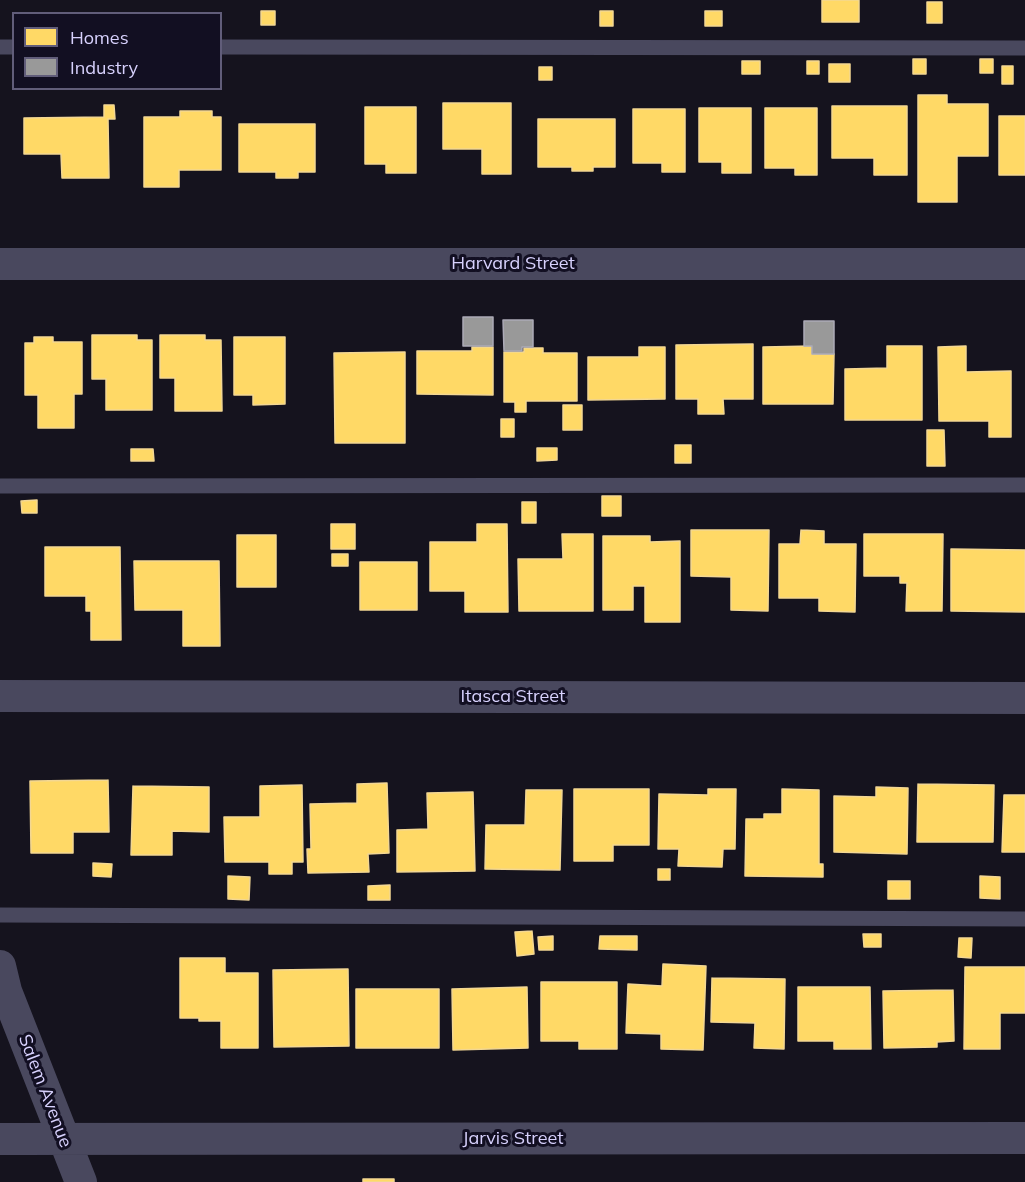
<!DOCTYPE html>
<style>
body{margin:0}
#map{position:relative;width:1025px;height:1182px;overflow:hidden;background:#15131e;font-family:Mulish,sans-serif}
canvas{display:block}
.legend{position:absolute;left:12px;top:12px;width:210px;height:78px;box-sizing:border-box;background:#120f22;border:2px solid #615d7a;margin:0;padding:8px 10px;list-style:none;font-size:18px;color:#d7d1fd}
.legend li{display:flex;align-items:center;gap:12px;height:30px}
.legend b{width:30px;border:2px solid #615d7a}
</style>
<div id="map">
<canvas width="1025" height="1182"></canvas>
<ul class="legend">
<li><b style="height:16px;background:#ffd966"></b>Homes</li>
<li><b style="height:16px;background:#999"></b>Industry</li>
</ul>
</div>
<script>
const ctx = document.querySelector('canvas').getContext('2d');
ctx.lineJoin = 'round';
function fillPath(path, color) {
  ctx.fillStyle = color;
  ctx.fill(path, 'evenodd');
}
function poly(rows) {
  const path = new Path2D();
  for (const r of rows) {
    path.moveTo(r[0], r[1]);
    for (let i = 2; i < r.length; i += 2) path.lineTo(r[i], r[i + 1]);
  }
  return path;
}
function trace(path, color, width, dash) {
  ctx.strokeStyle = color;
  ctx.lineWidth = width;
  ctx.lineCap = dash ? 'butt' : 'round';
  ctx.setLineDash(dash || []);
  ctx.stroke(path);
}
function label(font, color, halo, rows, align = 'center') {
  ctx.font = font + ' Mulish,sans-serif';
  ctx.lineWidth = 6;
  ctx.setLineDash([]);
  ctx.textBaseline = 'middle';
  ctx.strokeStyle = halo;
  ctx.fillStyle = color;
  for (const [text, x, y, turn = 0] of rows) {
    ctx.save();
    ctx.translate(x, y);
    ctx.rotate((+turn || 0) * Math.PI / 180);
    ctx.textAlign = isNaN(turn) ? turn : align;
    if (halo) ctx.strokeText(text, 0, 0);
    ctx.fillText(text, 0, 0);
    ctx.restore();
  }
}
const homes = poly([
 [822,0,859,0,859,22,822,22,822,0],
 [927,2,942,2,942,23,927,23,927,2],
 [261,11,275,11,275,25,261,25,261,11],
 [600,11,613,11,613,26,600,26,600,11],
 [705,11,722,11,722,26,705,26,705,11],
 [913,59,926,59,926,74,913,74,913,59],
 [980,59,993,59,993,73,980,73,980,59],
 [742,61,760,61,760,74,742,74,742,61],
 [807,61,819,61,819,74,807,74,807,61],
 [829,64,850,64,850,82,829,82,829,64],
 [1002,66,1013,66,1013,84,1002,84,1002,66],
 [539,67,552,67,552,80,539,80,539,67],
 [918,95,947,95,947,104,988,104,988,156,957,156,957,202,918,202,918,95],
 [443,103,511,103,511,174,482,174,482,149,443,149,443,103],
 [104,105,114,105,115,119,108,119,109,178,62,178,61,154,24,154,24,118,104,117,104,105],
 [832,106,907,106,907,175,874,175,874,158,832,158,832,106],
 [365,107,416,107,416,173,386,173,386,164,365,164,365,107],
 [699,108,751,108,751,173,722,173,722,162,699,162,699,108],
 [765,108,817,108,817,175,795,175,795,168,765,168,765,108],
 [633,109,685,109,685,172,662,172,662,163,633,163,633,109],
 [180,111,212,111,212,117,221,117,221,170,179,170,179,187,144,187,144,117,180,117,180,111],
 [999,116,1025,116,1025,175,999,175,999,116],
 [538,119,615,119,615,167,593,167,593,171,572,171,572,167,538,167,538,119],
 [239,124,315,124,315,172,298,172,298,178,276,178,276,172,239,172,239,124],
 [92,335,137,335,137,340,152,340,152,410,106,410,106,379,92,379,92,335],
 [160,335,205,335,205,340,221,340,222,411,175,411,175,378,160,378,160,335],
 [34,337,53,337,53,342,82,342,82,394,74,394,74,428,38,428,38,395,25,395,25,343,34,343,34,337],
 [234,337,285,337,285,404,253,405,253,395,234,395,234,337],
 [753,344,753,399,723,399,724,414,698,414,698,399,676,399,676,345,753,344],
 [812,346,812,354,834,354,833,404,763,404,763,347,812,346],
 [887,346,922,346,922,420,845,420,845,369,887,368,887,346],
 [966,346,966,372,1011,371,1011,437,989,437,989,421,939,421,938,347,966,346],
 [472,347,493,347,493,395,417,394,417,351,472,351,472,347],
 [639,347,665,347,665,399,588,400,588,357,639,357,639,347],
 [524,348,543,348,543,353,577,353,577,401,526,401,526,412,515,412,515,402,504,402,504,352,524,352,524,348],
 [405,352,405,443,335,443,334,353,405,352],
 [563,405,582,405,582,430,563,430,563,405],
 [501,419,514,419,514,437,501,437,501,419],
 [927,430,944,430,945,466,927,466,927,430],
 [675,445,691,445,691,463,675,463,675,445],
 [537,448,557,448,557,460,537,461,537,448],
 [131,449,153,449,154,461,131,461,131,449],
 [602,496,621,496,621,516,602,516,602,496],
 [37,500,37,513,22,513,21,501,37,500],
 [522,502,536,502,536,523,522,523,522,502],
 [331,524,355,524,355,549,331,549,331,524],
 [477,524,507,524,508,612,465,612,465,591,430,591,430,542,477,542,477,524],
 [691,530,769,530,768,611,731,610,731,577,691,576,691,530],
 [801,530,824,531,824,544,856,544,855,612,819,611,819,598,779,598,779,544,800,544,801,530],
 [562,534,593,534,593,611,519,611,518,559,563,559,562,534],
 [864,534,943,534,942,611,906,611,907,583,900,583,900,576,864,576,864,534],
 [237,535,276,535,276,587,237,587,237,535],
 [603,536,650,536,650,542,680,541,680,622,645,622,645,586,633,586,633,610,603,610,603,536],
 [45,547,120,547,121,640,91,640,91,611,86,611,86,596,45,596,45,547],
 [951,549,1025,550,1025,612,951,611,951,549],
 [332,554,348,554,348,566,332,566,332,554],
 [134,561,219,561,220,646,183,646,183,610,135,610,134,561],
 [360,562,417,562,417,610,360,610,360,562],
 [108,780,109,832,73,832,73,853,31,853,30,781,108,780],
 [387,783,389,853,368,854,369,872,308,873,307,849,311,849,310,804,357,803,357,784,387,783],
 [918,784,994,785,993,842,917,842,918,784],
 [302,785,303,862,292,862,292,874,269,874,269,862,225,862,224,817,260,817,260,786,302,785],
 [133,786,209,787,209,832,172,831,172,855,131,855,133,786],
 [876,787,908,788,907,854,834,852,834,796,876,797,876,787],
 [574,789,649,789,649,845,613,845,613,861,574,861,574,789],
 [708,789,736,789,735,849,723,849,722,867,678,866,679,849,658,849,659,794,708,795,708,789],
 [782,789,819,790,819,864,823,864,823,877,745,876,746,819,764,819,764,814,782,814,782,789],
 [526,790,562,790,560,870,485,869,486,825,525,825,526,790],
 [473,792,475,871,397,872,397,830,428,829,427,793,473,792],
 [1004,795,1025,795,1025,852,1002,852,1004,795],
 [93,863,112,864,111,877,93,876,93,863],
 [658,869,670,869,670,880,658,880,658,869],
 [228,876,250,877,249,900,228,899,228,876],
 [980,876,1000,877,1000,899,980,898,980,876],
 [888,881,910,881,910,899,888,899,888,881],
 [390,885,390,900,368,900,368,886,390,885],
 [532,931,534,954,517,956,515,932,532,931],
 [863,934,881,934,881,947,864,947,863,934],
 [553,936,553,950,539,950,538,937,553,936],
 [600,936,637,936,637,950,599,949,600,936],
 [959,938,972,938,971,958,958,957,959,938],
 [180,958,225,958,225,973,258,973,258,1048,221,1048,221,1021,199,1021,199,1018,180,1018,180,958],
 [663,964,706,966,703,1050,661,1049,661,1034,626,1033,628,984,662,986,663,964],
 [965,967,1025,967,1025,1013,1000,1013,1000,1049,964,1049,965,967],
 [348,969,349,1046,274,1047,273,970,348,969],
 [712,978,785,979,784,1049,754,1048,755,1023,711,1022,712,978],
 [541,982,617,982,617,1049,579,1049,579,1041,541,1041,541,982],
 [527,987,528,1048,453,1050,452,989,527,987],
 [798,987,870,987,871,1049,834,1049,834,1041,798,1041,798,987],
 [356,989,439,989,439,1048,356,1048,356,989],
 [953,990,954,1041,937,1042,937,1047,884,1048,883,991,953,990],
 [363,1179,394,1179,394,1182,363,1182,363,1179]
]);
const industry = poly([
 [463,317,493,317,493,346,463,346,463,317],
 [503,320,533,320,533,347,522,347,522,351,504,351,503,320],
 [804,321,834,321,834,354,812,354,812,346,804,346,804,321]
]);
const service = poly([
 [0,47,14,47],
 [220,47,1025,48],
 [0,486,1025,485],
 [0,915,1025,919]
]);
const minor = poly([
 [0,264,1025,264],
 [0,696,1025,698],
 [0,966,6,991,81,1182],
 [0,1139,1025,1138]
]);
const streetNames = [
 ["Harvard Street",513,264],
 ["Itasca Street",513,697],
 ["Salem Avenue",45,1091,69],
 ["Jarvis Street",513,1139]
];
fillPath(homes, '#ffd966');
trace(homes, '#f3d793', 1.5);
fillPath(industry, '#999');
trace(industry, '#acaab7', 1.5);
trace(service, '#49485e', 15);
trace(minor, '#49485e', 32);
label('18px', '#d7d1fd', '#120f22', streetNames);
</script>
